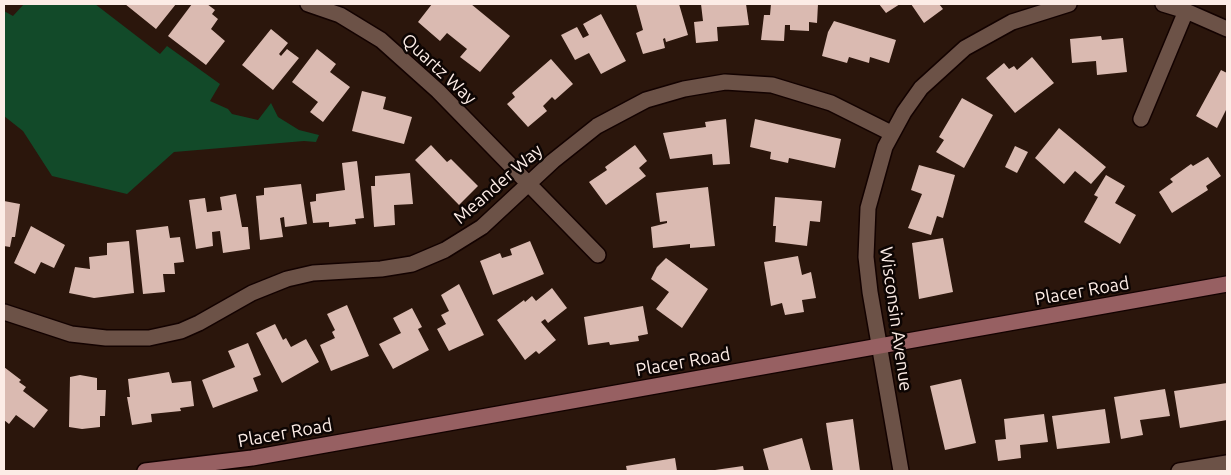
<!DOCTYPE html>
<style>
body{margin:0}
#map{position:relative;width:1231px;height:475px;overflow:hidden;background:#2b160c;font-family:Ubuntu,sans-serif}
canvas{display:block}
.frame{position:absolute;inset:0;border:5px solid #fcece6;pointer-events:none}
</style>
<div id="map">
<canvas width="1231" height="475"></canvas>
<div class="frame"></div>
</div>
<script>
const ctx = document.querySelector('canvas').getContext('2d');
ctx.lineJoin = 'round';
function fillPath(path, color) {
  ctx.fillStyle = color;
  ctx.fill(path, 'evenodd');
}
function poly(rows) {
  const path = new Path2D();
  for (const r of rows) {
    path.moveTo(r[0], r[1]);
    for (let i = 2; i < r.length; i += 2) path.lineTo(r[i], r[i + 1]);
  }
  return path;
}
function trace(path, color, width, dash) {
  ctx.strokeStyle = color;
  ctx.lineWidth = width;
  ctx.lineCap = dash ? 'butt' : 'round';
  ctx.setLineDash(dash || []);
  ctx.stroke(path);
}
function label(font, color, halo, rows, align = 'center') {
  ctx.font = font + ' Ubuntu,sans-serif';
  ctx.lineWidth = 5;
  ctx.setLineDash([]);
  ctx.textBaseline = 'middle';
  ctx.strokeStyle = halo;
  ctx.fillStyle = color;
  for (const [text, x, y, turn = 0] of rows) {
    ctx.save();
    ctx.translate(x, y);
    ctx.rotate((+turn || 0) * Math.PI / 180);
    ctx.textAlign = isNaN(turn) ? turn : align;
    if (halo) ctx.strokeText(text, 0, 0);
    ctx.fillText(text, 0, 0);
    ctx.restore();
  }
}
const green = poly([
 [24,4,95,4,160,54,167,46,220,84,210,101,228,109,232,114,258,120,271,103,278,117,299,130,319,135,316,142,304,141,174,152,127,194,52,176,23,131,4,116,4,11,13,16]
]);
const building = poly([
 [125,4,176,4,156,29],
 [192,4,207,4,215,10,212,14,218,19,211,29,225,41,206,65,168,36],
 [432,4,471,4,510,36,480,72,460,57,467,49,447,33,440,41,418,22],
 [636,4,679,4,688,35,666,42,665,38,663,39,665,48,643,54,636,33,643,30],
 [701,4,746,4,749,25,717,27,718,41,696,43,694,22,703,21],
 [771,4,818,4,817,23,809,22,809,31,790,30,790,25,785,25,784,41,761,40,764,15,770,15],
 [879,4,900,4,886,13],
 [911,4,939,4,943,9,924,23],
 [601,14,626,61,601,74,589,53,575,60,561,35,577,27,583,38,589,35,583,24],
 [834,21,896,40,889,63,870,57,869,63,849,57,847,63,822,56,828,32],
 [271,29,288,43,279,54,281,56,287,49,299,58,273,90,242,65],
 [1101,36,1102,40,1123,38,1127,72,1097,75,1096,61,1072,63,1070,39],
 [317,49,336,64,330,72,350,87,323,122,310,112,318,102,292,82],
 [1032,57,1054,83,1015,113,986,78,1004,63,1009,69,1014,66,1017,70],
 [551,59,573,84,555,100,552,97,543,106,547,111,528,127,507,104,515,97,512,93],
 [1221,70,1227,73,1227,108,1217,128,1196,116],
 [362,91,386,97,383,109,412,117,404,144,352,131],
 [962,98,993,115,964,168,936,152,944,140,939,137],
 [726,119,730,164,713,165,712,154,670,159,663,133,706,127,705,122],
 [755,119,841,139,835,168,789,158,788,163,770,159,771,152,750,147],
 [1059,128,1106,167,1091,184,1075,171,1064,184,1035,158],
 [431,145,447,162,451,159,478,186,459,205,415,160],
 [635,145,647,161,639,168,646,176,606,205,589,182,607,170,605,167],
 [1015,146,1028,152,1017,173,1005,167],
 [1208,157,1221,176,1206,186,1208,190,1172,213,1159,192,1173,182,1170,179,1191,164,1193,166],
 [357,161,364,218,355,219,356,224,329,227,329,222,313,223,310,202,316,201,316,194,345,190,342,163],
 [919,165,955,175,943,218,937,216,931,235,908,228,922,194,911,190],
 [410,173,413,204,394,205,395,225,374,227,371,186,375,186,375,176],
 [1106,175,1125,186,1115,203,1136,215,1120,244,1084,222,1098,197,1094,195],
 [301,184,307,224,285,227,284,217,280,218,283,237,260,240,256,196,264,195,264,188],
 [708,187,715,246,690,248,690,244,653,248,651,227,667,223,667,221,660,222,656,193],
 [236,194,242,227,248,227,250,249,223,253,220,231,212,232,213,246,196,249,189,200,205,198,207,212,222,210,220,197],
 [775,197,822,201,820,222,810,221,807,246,775,242,776,226,773,226],
 [4,201,20,204,15,237,12,237,10,247,4,246],
 [31,226,65,245,54,268,41,262,35,274,14,263],
 [168,226,170,238,180,237,184,262,174,263,175,274,163,274,165,292,143,294,136,230],
 [943,238,953,292,919,299,912,243],
 [129,241,134,293,94,298,69,293,75,267,90,269,89,257,107,255,107,243],
 [530,241,544,274,493,295,480,261,500,253,502,258,512,255,510,249],
 [798,256,802,275,811,272,816,298,802,300,804,312,785,315,782,303,771,306,764,262],
 [666,258,708,289,682,328,656,309,669,292,651,279,657,267],
 [459,284,484,335,449,351,437,329,446,324,441,315,449,311,441,295],
 [552,288,567,308,548,323,545,319,541,322,556,340,539,354,536,351,525,360,497,320,524,300,525,302,532,296,536,301],
 [347,305,369,356,331,371,320,345,335,338,332,332,335,330,327,314],
 [643,306,648,334,638,336,639,341,610,345,609,342,588,345,584,317],
 [412,308,422,327,418,329,429,350,393,369,379,344,401,333,393,318],
 [275,324,283,340,286,338,291,347,306,339,319,362,282,383,256,333],
 [248,343,261,375,253,378,258,391,213,408,202,380,235,367,228,351],
 [4,367,21,380,19,382,26,387,23,391,48,410,34,428,16,415,9,424,4,420],
 [169,372,172,383,191,381,194,406,180,408,181,411,151,414,152,422,132,425,127,397,130,397,128,379],
 [80,375,97,378,97,390,106,390,105,416,100,416,100,427,82,429,69,427,70,377],
 [961,379,976,443,945,450,930,386],
 [1227,383,1227,420,1180,428,1174,391],
 [1165,389,1170,416,1140,420,1143,435,1121,439,1114,397],
 [1105,409,1110,443,1057,449,1052,416],
 [1044,414,1048,442,1020,445,1021,458,998,461,995,440,1006,439,1004,419],
 [853,419,860,471,833,471,826,423],
 [802,438,811,471,769,471,763,449],
 [675,458,677,471,627,471,626,466],
 [743,466,744,471,715,471,715,470]
]);
const minor = poly([
 [308,4,340,15,381,40,438,91,598,255],
 [1163,4,1186,11,1227,29],
 [1141,119,1186,11],
 [4,312,71,334,106,338,149,338,181,331,199,323,252,293,287,279,313,273,381,269,412,264,445,250,482,227,553,161,597,126,646,100,684,89,725,82,772,85,831,103,891,133],
 [901,471,870,292,866,257,868,208,885,147,904,112,921,88,965,48,1012,22,1069,4],
 [1179,471,1227,463]
]);
const secondary = poly([
 [145,471,252,458,1227,284]
]);
const streetNames = [
 ["Quartz Way",439,69,43],
 ["Meander Way",498,184,-41],
 ["Placer Road",1082,291,-10],
 ["Wisconsin Avenue",896,319,82],
 ["Placer Road",683,362,-10],
 ["Placer Road",285,433,-10]
];
fillPath(green, '#124a29');
fillPath(building, '#dabab1');
trace(minor, '#130200', 18);
trace(secondary, '#130200', 18);
trace(minor, '#6c5247', 15);
trace(secondary, '#976062', 15);
label('18px', '#fcece6', '#0d0503', streetNames);
</script>
